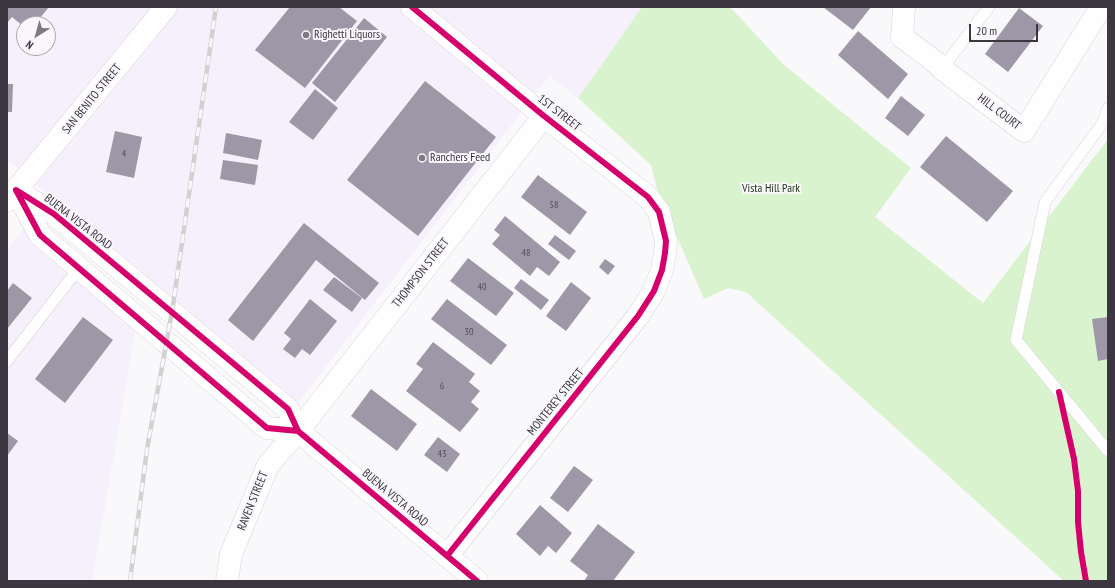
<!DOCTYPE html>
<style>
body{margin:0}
#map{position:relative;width:1115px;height:588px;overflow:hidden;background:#f9f8fb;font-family:"PT Sans Narrow",sans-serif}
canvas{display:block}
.frame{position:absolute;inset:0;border:8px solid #3b363f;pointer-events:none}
.north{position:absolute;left:16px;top:16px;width:40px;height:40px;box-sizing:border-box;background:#f9f7fc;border:1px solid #adaab0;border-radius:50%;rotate:217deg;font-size:11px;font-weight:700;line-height:16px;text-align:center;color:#3b363f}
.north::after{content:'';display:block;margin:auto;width:14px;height:18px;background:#7e7a81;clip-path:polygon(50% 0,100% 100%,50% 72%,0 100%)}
.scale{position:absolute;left:969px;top:24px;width:69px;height:18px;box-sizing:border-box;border:2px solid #3b363f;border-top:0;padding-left:5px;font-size:12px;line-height:14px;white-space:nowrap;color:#3b363f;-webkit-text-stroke:3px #f9f7fc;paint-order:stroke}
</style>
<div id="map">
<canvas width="1115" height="588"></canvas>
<div class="frame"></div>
<div class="north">N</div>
<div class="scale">20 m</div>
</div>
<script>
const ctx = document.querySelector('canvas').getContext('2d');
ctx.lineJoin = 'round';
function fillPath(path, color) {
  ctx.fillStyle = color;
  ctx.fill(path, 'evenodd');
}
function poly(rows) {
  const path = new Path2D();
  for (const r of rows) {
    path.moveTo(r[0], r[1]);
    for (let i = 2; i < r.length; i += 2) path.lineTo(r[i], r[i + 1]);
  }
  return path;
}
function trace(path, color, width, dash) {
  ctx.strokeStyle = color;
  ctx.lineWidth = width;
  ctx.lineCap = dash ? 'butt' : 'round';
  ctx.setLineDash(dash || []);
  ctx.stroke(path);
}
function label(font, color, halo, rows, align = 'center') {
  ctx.font = font + ' "PT Sans Narrow",sans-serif';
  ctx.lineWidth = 4;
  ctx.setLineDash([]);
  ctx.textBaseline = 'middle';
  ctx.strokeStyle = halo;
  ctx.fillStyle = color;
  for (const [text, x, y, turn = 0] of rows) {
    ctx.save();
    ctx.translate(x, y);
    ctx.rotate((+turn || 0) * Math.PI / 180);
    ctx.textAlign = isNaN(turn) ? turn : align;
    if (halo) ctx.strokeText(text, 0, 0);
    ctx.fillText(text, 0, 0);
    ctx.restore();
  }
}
const built = poly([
 [7,7,642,7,578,98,549,76,295,407,148,284,7,159],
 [24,24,48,24,48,48,24,48],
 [26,226,137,319,92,581,7,581,7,249]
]);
const green = poly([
 [642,7,730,7,784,65,911,168,875,217,983,303,1108,139,1108,581,1064,581,746,292,728,288,704,299,658,193,651,165,578,98]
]);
const building = poly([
 [7,7,49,7,35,24,24,24,24,27,12,17,7,23],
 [290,7,339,7,357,21,305,88,255,50],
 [823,7,871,7,853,30],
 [1019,8,1043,26,1008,72,985,54],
 [364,18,387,37,335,102,312,83],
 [858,31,908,74,888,99,838,55],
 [425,81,496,137,418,236,347,180],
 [7,84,13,84,12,112,7,112],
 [315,89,338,108,313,140,289,122],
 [901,96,925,115,908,136,885,118],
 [115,131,142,137,134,178,106,172],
 [226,133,262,140,258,160,223,153],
 [946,136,1013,191,987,222,920,167],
 [223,160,258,165,255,185,220,179],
 [538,175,587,212,570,235,521,197],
 [505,216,560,262,549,276,537,267,530,276,492,244,500,235,494,230],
 [304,223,379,283,365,300,316,260,253,341,228,320],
 [555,235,576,251,569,260,548,244],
 [468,258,514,293,496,316,450,281],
 [605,259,615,266,608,275,599,267],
 [334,277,362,298,352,312,323,290],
 [521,279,549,300,541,310,514,288],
 [571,282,591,298,566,331,546,316],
 [13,283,32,298,7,329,7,291],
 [310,299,337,321,310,355,302,349,295,358,283,349,291,339,284,333],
 [447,299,507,345,491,365,431,319],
 [83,317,113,340,65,403,35,379],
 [1108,317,1108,359,1098,361,1092,319],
 [433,342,475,374,469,382,480,391,471,402,479,409,460,432,406,391,423,369,416,364],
 [371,389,417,424,397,451,351,416],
 [7,433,18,441,7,456],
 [438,437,460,454,447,472,424,455],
 [574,466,593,480,568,512,550,498],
 [540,505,572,533,556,553,548,546,540,556,516,534],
 [598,524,635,552,613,581,584,581,588,575,570,561]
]);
const service = poly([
 [942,69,989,7],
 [1108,108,1102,124,1045,202,1016,340,1108,451],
 [7,361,79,268]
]);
const minor = poly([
 [412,7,544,116,648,197,659,212,666,241,665,253,662,270,654,291,638,316,447,556],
 [904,7,902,37,938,64,942,69,1024,131,1101,7],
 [227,581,231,554,268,465,298,431,544,116]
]);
const tertiary = poly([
 [298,431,267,428,40,235,16,190,54,214,288,409,298,431,477,581]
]);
const secondary = poly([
 [7,201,166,7]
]);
const rail = poly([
 [130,581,147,449,172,312,216,7]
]);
const cycleway = poly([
 [412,7,544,116,648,197,659,212,666,241,665,253,662,270,654,291,638,316,447,556],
 [1059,392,1074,459,1078,491,1078,522,1081,552,1086,581],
 [298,431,267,428,40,235,16,190,54,214,288,409,298,431,477,581]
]);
const markers = [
 [306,35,4,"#7e7a81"],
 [422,158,4,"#7e7a81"]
];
const numberNames = [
 ["4",124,154],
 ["58",554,205],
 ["48",526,253],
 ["40",482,287],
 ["30",469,332],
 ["6",442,386],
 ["43",442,454]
];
const poiNames = [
 ["Righetti Liquors",314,35],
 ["Ranchers Feed",430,158]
];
const streetNames = [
 ["SAN BENITO STREET",92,99,-51],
 ["HILL COURT",999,112,37],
 ["1ST STREET",559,113,38],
 ["BUENA VISTA ROAD",78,222,38],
 ["THOMPSON STREET",421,273,-52],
 ["MONTEREY STREET",556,402,-51],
 ["BUENA VISTA ROAD",395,498,40],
 ["RAVEN STREET",253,501,-68]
];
const parkNames = [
 ["Vista Hill Park",771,189]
];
fillPath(built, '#f6f0fc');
fillPath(green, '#daf3cf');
fillPath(building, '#9e97a7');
trace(service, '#d6d3d9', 12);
trace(minor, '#d6d3d9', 23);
trace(tertiary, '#d6d3d9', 23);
trace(secondary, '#d6d3d9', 23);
trace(service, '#fefefe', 11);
trace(minor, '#fefefe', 22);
trace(tertiary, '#fefefe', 22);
trace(secondary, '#fefefe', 22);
trace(rail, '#d2d1d2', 4.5);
trace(rail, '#f9f7fc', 3, [9]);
trace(cycleway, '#d6006c', 6);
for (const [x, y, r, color] of markers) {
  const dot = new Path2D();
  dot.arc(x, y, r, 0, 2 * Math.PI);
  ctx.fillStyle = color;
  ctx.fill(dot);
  trace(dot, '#f9f7fc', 1.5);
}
label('10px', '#544e59', null, numberNames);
label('12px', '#3b363f', '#f9f7fc', poiNames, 'left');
label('12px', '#3b363f', '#f9f7fc', streetNames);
label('12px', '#1b3110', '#f9f7fc', parkNames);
</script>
